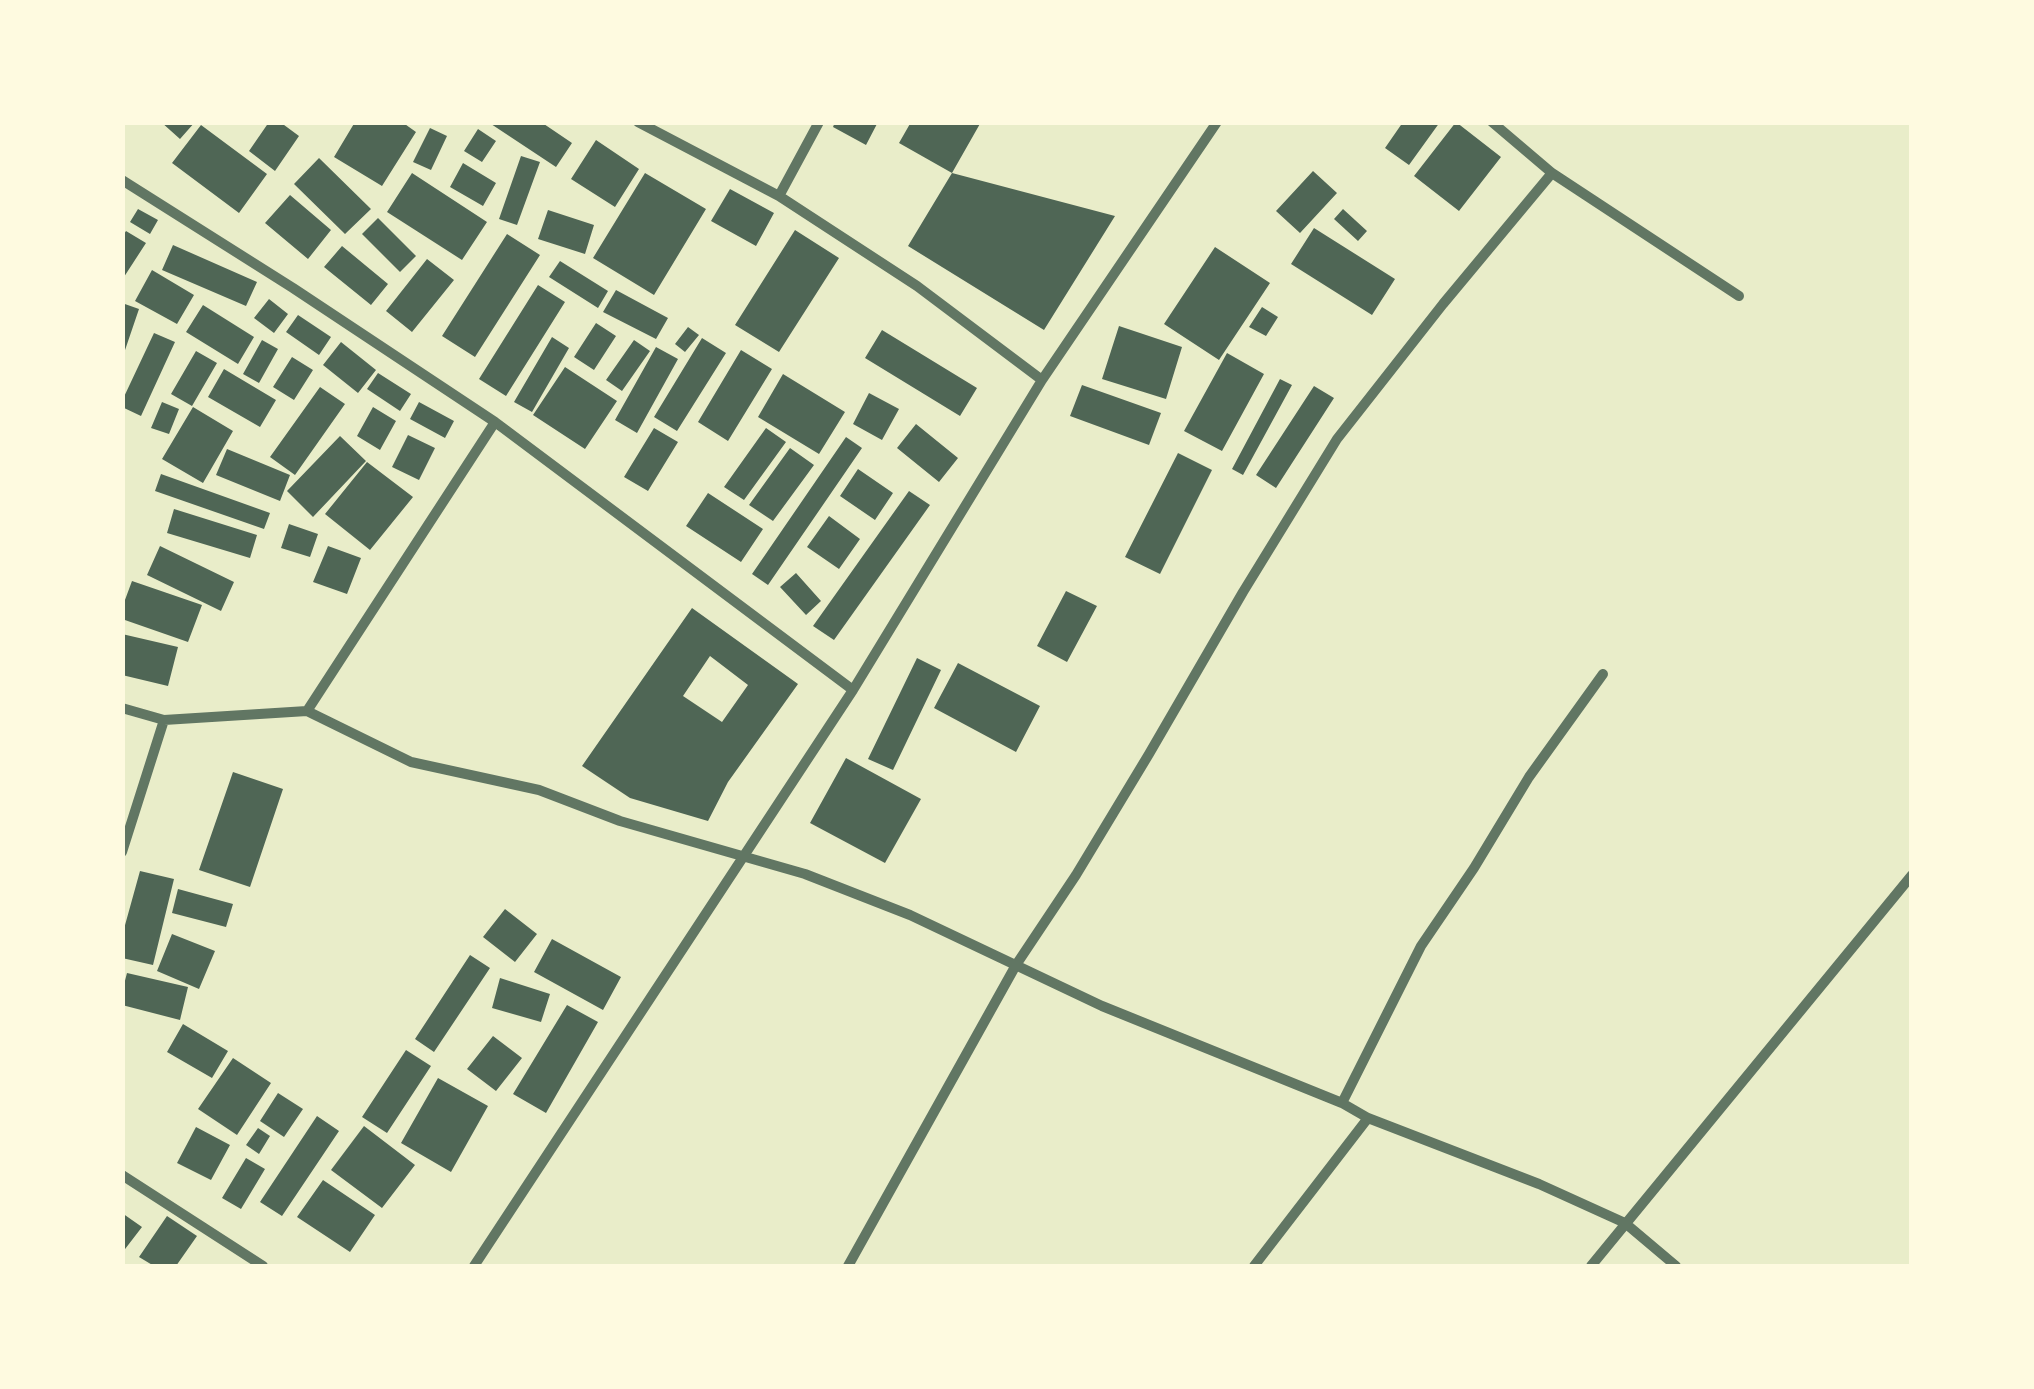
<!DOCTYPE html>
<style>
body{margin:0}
#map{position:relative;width:2034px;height:1389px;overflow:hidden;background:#e9edc9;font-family:"Space Grotesk",sans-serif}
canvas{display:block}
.frame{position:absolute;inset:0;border:125px solid #fefae0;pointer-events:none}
</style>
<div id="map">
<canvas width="2034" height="1389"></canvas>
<div class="frame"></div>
</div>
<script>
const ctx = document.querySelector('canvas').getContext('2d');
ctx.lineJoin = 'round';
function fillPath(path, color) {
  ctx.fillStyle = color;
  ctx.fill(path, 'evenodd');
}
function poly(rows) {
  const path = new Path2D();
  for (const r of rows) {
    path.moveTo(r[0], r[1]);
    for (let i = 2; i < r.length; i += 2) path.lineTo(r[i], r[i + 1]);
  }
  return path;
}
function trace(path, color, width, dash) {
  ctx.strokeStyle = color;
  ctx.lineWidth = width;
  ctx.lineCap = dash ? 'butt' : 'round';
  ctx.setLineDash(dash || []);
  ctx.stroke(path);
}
const building = poly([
 [161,122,195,122,180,139],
 [269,122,280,122,299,136,275,171,249,151],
 [355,122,402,122,416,132,382,186,334,157],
 [488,122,541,122,572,143,556,167],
 [835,122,878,122,866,145,833,127],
 [911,122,981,122,952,173,899,143],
 [1403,122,1440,122,1409,165,1385,148],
 [1456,122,1501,157,1459,211,1414,176],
 [201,125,267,174,239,213,172,163],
 [430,128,447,136,431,170,413,162],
 [478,129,496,141,482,162,464,151],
 [596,140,639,169,615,207,571,179],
 [521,156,540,162,517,225,499,219],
 [319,158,371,209,345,234,294,184],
 [463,163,496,183,483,206,450,187],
 [1313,171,1337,193,1300,233,1276,211],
 [412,173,487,222,462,260,387,212],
 [645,173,706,209,654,295,593,258],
 [952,173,1115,216,1044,330,908,246],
 [730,189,774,213,756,246,711,221],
 [290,195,331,230,308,259,265,223],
 [138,209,158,220,150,234,130,222],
 [1343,209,1367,231,1358,241,1334,219],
 [548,210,594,225,585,254,538,239],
 [378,218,416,256,400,272,362,234],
 [1314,228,1395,279,1372,315,1291,264],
 [795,230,839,258,779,352,735,325],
 [126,231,146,243,122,280,122,237],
 [507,234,540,255,475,357,442,336],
 [173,245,257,282,246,306,162,270],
 [342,246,388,284,371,305,324,267],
 [1215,247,1270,283,1219,360,1164,324],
 [427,259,454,280,412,332,386,311],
 [560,261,608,291,598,308,549,277],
 [152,270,194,295,177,324,135,301],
 [538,285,565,302,506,396,479,379],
 [616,290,668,318,656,339,603,312],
 [269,299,288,314,274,333,254,318],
 [122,303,139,309,123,356,122,356],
 [203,305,254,337,238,364,186,332],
 [1262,307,1278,317,1266,336,1249,327],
 [298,315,331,337,319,355,286,332],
 [596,323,616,336,594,370,574,357],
 [1119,326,1182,347,1166,399,1102,379],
 [688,327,699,335,685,352,675,344],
 [882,330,977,388,960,416,865,358],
 [154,333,175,342,141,416,122,407,122,401],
 [552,337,569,348,532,412,514,402],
 [702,338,726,353,677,431,654,417],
 [262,340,278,349,259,383,243,374],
 [634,340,650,351,622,391,606,380],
 [341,342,376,370,358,393,323,365],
 [656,347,678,359,637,433,615,420],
 [741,350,772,369,728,441,698,422],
 [196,351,217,363,192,406,171,394],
 [1227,353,1264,374,1222,451,1184,431],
 [292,357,313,370,294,400,273,387],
 [565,367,617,401,585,449,533,415],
 [224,369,276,400,260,427,208,397],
 [378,373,411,394,400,411,367,389],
 [783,374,845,412,819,454,758,417],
 [1280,379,1292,385,1243,475,1232,469],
 [1082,385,1161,413,1149,445,1070,416],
 [1314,386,1334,398,1276,488,1256,475],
 [320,387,345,404,295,475,270,457],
 [869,393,899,409,882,440,853,424],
 [162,402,179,409,169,434,151,428],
 [419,402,454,421,445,438,410,419],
 [193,407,233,431,203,483,162,459],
 [373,407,396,421,380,450,357,436],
 [916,424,958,458,939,482,897,448],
 [654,428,678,442,648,491,624,477],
 [766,428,786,442,744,500,724,487],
 [408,435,435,448,419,480,392,467],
 [340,436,366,461,313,517,287,491],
 [846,437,862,448,768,585,752,574],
 [790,448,814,465,773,521,749,505],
 [227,449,290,475,280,501,216,475],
 [1178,453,1212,470,1160,574,1125,557],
 [367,462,413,497,370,550,325,514],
 [858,469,893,493,875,520,840,496],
 [161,474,270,513,264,529,155,491],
 [909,491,930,505,834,640,813,626],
 [708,493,763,529,741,562,686,526],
 [174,509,257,535,250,558,167,533],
 [829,516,860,539,839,569,807,547],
 [289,524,318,534,310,557,281,548],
 [160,546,234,582,221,611,147,575],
 [328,546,361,558,347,594,313,582],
 [796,573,821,601,806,615,780,587],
 [132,581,202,605,188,642,122,619,122,608],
 [1066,591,1097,606,1067,662,1037,646],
 [692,608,798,684,728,782,708,821,630,798,582,766],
 [710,656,748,685,722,722,683,696],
 [122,634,178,647,168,686,122,675],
 [917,658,941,670,893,770,868,759],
 [958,663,1040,706,1016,752,934,708],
 [846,758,921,799,885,863,810,823],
 [233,772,283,789,250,887,199,870],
 [140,871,174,879,153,965,122,958,122,936],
 [178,889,233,904,226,927,172,913],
 [505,909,537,934,515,962,483,937],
 [172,934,215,951,199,989,157,971],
 [552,939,621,977,603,1010,534,972],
 [470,955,490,968,434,1052,415,1039],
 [127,973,188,987,180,1020,122,1005,122,992],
 [500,978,550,994,541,1022,492,1008],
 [567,1005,598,1022,546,1113,513,1094],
 [183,1024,228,1051,212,1078,167,1052],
 [493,1036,522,1058,496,1091,467,1069],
 [406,1050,431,1066,387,1133,362,1117],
 [233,1058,271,1083,237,1135,198,1109],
 [438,1078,488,1106,451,1172,401,1143],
 [278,1093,303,1109,284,1137,260,1121],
 [317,1116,339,1131,282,1216,260,1202],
 [364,1126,415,1165,382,1208,331,1170],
 [196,1127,230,1145,211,1180,177,1163],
 [258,1128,270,1136,259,1154,246,1145],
 [246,1158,265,1169,241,1209,222,1198],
 [323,1180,375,1215,350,1252,297,1217],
 [122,1213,142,1227,122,1253],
 [167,1216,197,1236,176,1266,154,1266,139,1257]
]);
const minor = poly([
 [638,122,779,196,917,286,1042,380],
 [1492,122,1552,173,1739,296],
 [122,180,293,288,495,422,853,690],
 [779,196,819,122],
 [122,708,164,720,307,711,411,762,539,790,620,821,805,874,910,915,1102,1006,1342,1103,1368,1118,1539,1184,1625,1223,1676,1266],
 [307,711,495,422],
 [122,852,164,720],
 [1342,1103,1421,946,1474,868,1529,777,1603,674],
 [122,1175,263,1266],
 [474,1266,853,690,1042,380,1217,122],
 [848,1266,1016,965,1076,875,1149,754,1243,592,1337,439,1443,304,1552,173],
 [1254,1266,1368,1118],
 [1591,1266,1912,875]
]);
fillPath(building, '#4f6655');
trace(minor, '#617663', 10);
</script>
